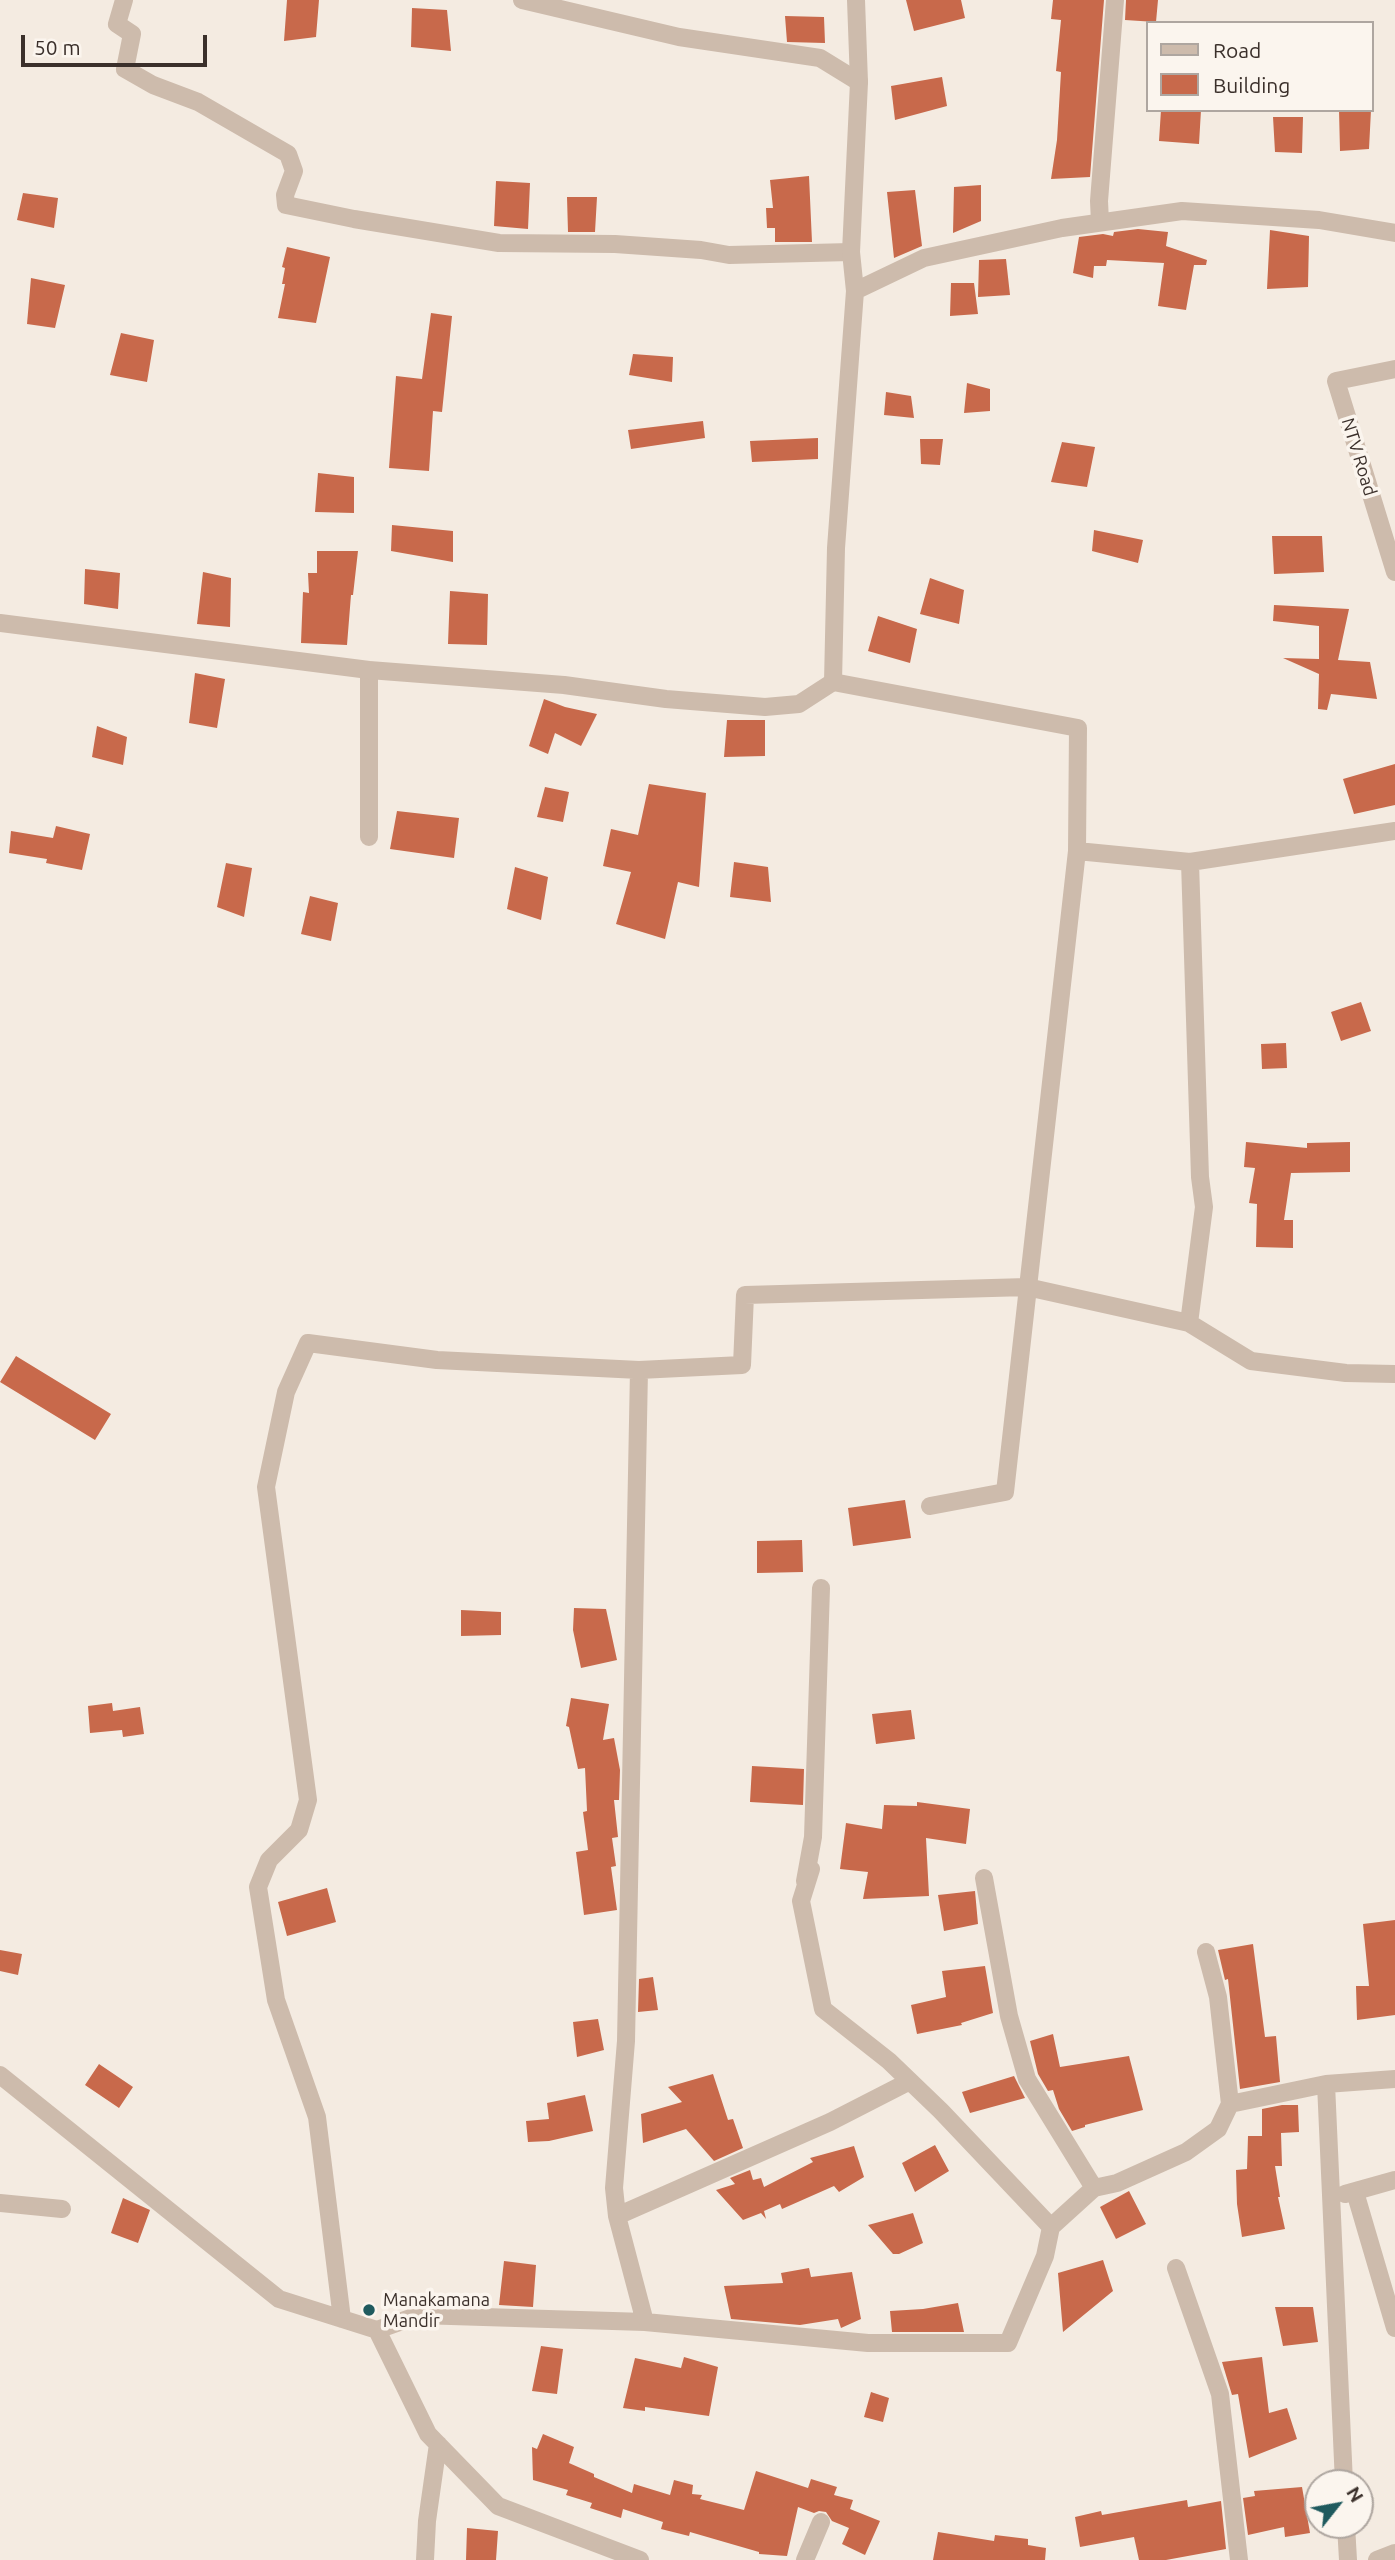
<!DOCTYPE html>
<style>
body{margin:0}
#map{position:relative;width:1395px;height:2560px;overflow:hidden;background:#f4ebe1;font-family:Ubuntu,sans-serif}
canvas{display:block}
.legend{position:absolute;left:1146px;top:21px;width:228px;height:91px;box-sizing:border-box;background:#fbf5ee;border:2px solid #aea6a0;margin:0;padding:9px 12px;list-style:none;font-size:21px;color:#3b302b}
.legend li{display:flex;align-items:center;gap:14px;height:35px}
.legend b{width:35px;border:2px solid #aea6a0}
.north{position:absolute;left:1304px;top:2469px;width:70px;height:70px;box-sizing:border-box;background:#fbf5ee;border:2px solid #aea6a0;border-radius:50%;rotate:59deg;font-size:19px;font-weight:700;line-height:28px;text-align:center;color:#3b302b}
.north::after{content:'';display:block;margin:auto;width:24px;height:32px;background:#1f5a5e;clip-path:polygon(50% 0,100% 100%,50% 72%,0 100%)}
.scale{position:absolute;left:21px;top:35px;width:186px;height:32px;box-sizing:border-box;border:4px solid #3b302b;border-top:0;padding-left:9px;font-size:21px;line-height:24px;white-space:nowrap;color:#3b302b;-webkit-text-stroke:5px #fbf5ee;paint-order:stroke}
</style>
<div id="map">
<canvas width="1395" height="2560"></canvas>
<ul class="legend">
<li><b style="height:9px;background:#cdbbac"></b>Road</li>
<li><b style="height:19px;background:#c8694b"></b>Building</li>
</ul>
<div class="north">N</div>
<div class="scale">50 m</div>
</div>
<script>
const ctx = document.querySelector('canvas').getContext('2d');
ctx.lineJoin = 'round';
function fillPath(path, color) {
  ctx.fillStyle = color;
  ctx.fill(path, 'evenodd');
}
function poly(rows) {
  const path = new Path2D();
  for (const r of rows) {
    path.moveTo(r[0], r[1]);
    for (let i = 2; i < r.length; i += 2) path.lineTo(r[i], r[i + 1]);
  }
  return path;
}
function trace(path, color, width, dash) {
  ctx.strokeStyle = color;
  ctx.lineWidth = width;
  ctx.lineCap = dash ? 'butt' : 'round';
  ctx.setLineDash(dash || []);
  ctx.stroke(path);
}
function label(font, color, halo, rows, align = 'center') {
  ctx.font = font + ' Ubuntu,sans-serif';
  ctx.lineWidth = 7;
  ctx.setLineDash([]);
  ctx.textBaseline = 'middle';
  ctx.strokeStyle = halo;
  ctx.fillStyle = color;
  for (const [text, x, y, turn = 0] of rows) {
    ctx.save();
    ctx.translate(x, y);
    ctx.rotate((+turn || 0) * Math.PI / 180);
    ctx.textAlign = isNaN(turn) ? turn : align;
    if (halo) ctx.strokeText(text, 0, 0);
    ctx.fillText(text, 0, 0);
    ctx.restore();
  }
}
const building = poly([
 [287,0,319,0,316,37,284,41],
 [906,0,961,0,965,18,914,31],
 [1053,0,1104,0,1090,177,1051,179,1057,140,1061,72,1056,71,1061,20,1051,19],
 [1126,0,1158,0,1156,22,1125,20],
 [412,8,447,10,451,51,411,47],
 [785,16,824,17,825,43,787,42],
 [942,77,947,106,895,120,891,86],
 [1161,110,1201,110,1199,144,1159,141],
 [1339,110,1371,110,1369,149,1340,151],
 [1273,117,1303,117,1302,153,1275,152],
 [809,176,812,242,775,242,775,228,767,228,766,208,773,208,770,180],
 [496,181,530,183,528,229,494,226],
 [981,185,981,221,953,233,954,187],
 [915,190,922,246,894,258,887,192],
 [23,193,58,198,54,228,17,220],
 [567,197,597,197,595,232,568,232],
 [1138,229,1168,232,1166,246,1207,260,1206,265,1194,265,1186,310,1158,306,1164,263,1107,260,1106,266,1094,266,1093,278,1073,273,1079,237,1103,234,1113,236,1114,232],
 [1270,230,1309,236,1308,287,1267,289],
 [287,247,330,257,316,323,278,318,285,284,282,284,285,268,282,267],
 [1006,259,1010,295,978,297,979,260],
 [31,278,65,285,55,328,27,324],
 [951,283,974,283,978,314,950,316],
 [431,313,452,316,442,412,433,411,429,471,389,468,396,376,422,379],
 [121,333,154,340,147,382,110,375],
 [633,354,673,357,672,382,629,375],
 [967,383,990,389,990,411,964,413],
 [886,392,911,396,914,418,884,415],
 [703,421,705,438,631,449,628,430],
 [818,438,818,459,752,462,750,441],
 [920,439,943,439,940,465,921,464],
 [1062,442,1095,447,1087,487,1051,482],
 [318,473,354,477,354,513,315,512],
 [392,525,453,531,453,562,391,551],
 [1094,530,1143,540,1138,563,1092,551],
 [1272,536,1322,536,1324,572,1274,574],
 [317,551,358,551,353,595,351,595,347,645,301,643,303,592,309,593,308,573,317,573],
 [85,569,120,573,118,609,84,604],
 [203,572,231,578,230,627,197,624],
 [930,578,964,590,959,624,920,614],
 [450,591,488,594,487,645,448,644],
 [1274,605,1349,609,1338,660,1370,662,1377,699,1331,694,1327,710,1318,709,1319,674,1283,658,1319,659,1319,626,1273,621],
 [878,616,917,629,910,663,868,651],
 [195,673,225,679,217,728,189,723],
 [544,699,565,707,597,714,581,746,555,733,548,754,529,746],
 [727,720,765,720,765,756,724,757],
 [97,726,127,737,123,765,92,757],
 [1395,764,1395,805,1354,814,1343,779],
 [649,784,706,793,699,887,678,882,665,939,616,924,631,872,603,866,611,829,638,835],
 [545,787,569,792,563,822,537,817],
 [397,811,459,818,454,858,390,849],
 [56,826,90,834,82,870,46,863,47,859,9,853,11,831,53,838],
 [734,862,768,867,771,902,730,897],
 [226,863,252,868,244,917,217,907],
 [515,867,548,877,541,920,507,909],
 [310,896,338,903,331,941,301,934],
 [1361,1002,1371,1031,1341,1041,1331,1012],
 [1286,1043,1287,1068,1262,1069,1261,1044],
 [1246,1142,1307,1148,1307,1143,1350,1142,1350,1172,1291,1173,1284,1220,1293,1220,1293,1248,1256,1247,1257,1204,1249,1203,1255,1168,1244,1167],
 [16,1356,111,1414,95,1440,0,1382],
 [905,1500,911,1538,853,1546,848,1508],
 [802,1540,803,1572,757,1573,757,1541],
 [574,1608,606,1609,617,1660,581,1668,573,1630],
 [461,1610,501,1612,501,1635,461,1636],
 [571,1698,609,1704,603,1740,614,1738,620,1770,619,1800,614,1800,618,1837,612,1838,616,1866,611,1867,617,1910,584,1915,576,1852,588,1850,583,1812,587,1811,585,1768,578,1769,569,1727,566,1726],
 [112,1703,113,1711,140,1707,144,1734,123,1737,122,1730,90,1733,88,1706],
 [911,1710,915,1739,876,1744,872,1714],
 [752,1766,804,1769,803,1805,750,1802],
 [917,1802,970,1809,966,1844,926,1838,929,1896,863,1899,868,1872,840,1869,846,1823,882,1829,884,1805,917,1806],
 [327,1888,336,1922,287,1936,278,1902],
 [975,1891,978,1924,944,1931,938,1895],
 [1395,1920,1395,2015,1357,2020,1356,1986,1369,1986,1363,1924],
 [1253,1944,1265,2037,1276,2036,1280,2082,1240,2089,1228,1979,1225,1980,1218,1950],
 [0,1950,22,1954,18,1975,0,1971],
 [985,1966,993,2013,961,2023,962,2025,917,2034,911,2005,946,1997,942,1971],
 [653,1977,658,2010,638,2012,639,1979],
 [598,2019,604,2050,577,2057,573,2022],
 [1053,2034,1060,2067,1129,2056,1143,2110,1085,2125,1085,2127,1072,2131,1059,2109,1053,2090,1048,2091,1038,2074,1030,2041],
 [99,2064,133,2087,119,2108,85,2085],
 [713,2074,728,2120,733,2119,743,2148,714,2161,686,2129,643,2143,641,2114,682,2102,668,2087],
 [1014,2076,1025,2098,970,2113,962,2092],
 [585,2095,593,2131,549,2141,528,2142,526,2121,549,2119,547,2103],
 [1282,2105,1298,2105,1299,2132,1281,2133,1282,2166,1275,2166,1280,2197,1278,2197,1285,2229,1242,2237,1237,2204,1236,2170,1247,2169,1248,2136,1262,2136,1262,2109],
 [935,2145,949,2171,915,2192,902,2163],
 [854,2146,864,2177,839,2192,834,2186,782,2209,780,2204,764,2211,766,2219,761,2213,743,2220,716,2190,735,2184,730,2178,750,2170,753,2180,761,2178,764,2187,813,2162,810,2158],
 [1129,2191,1146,2224,1116,2239,1100,2207],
 [123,2198,150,2210,138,2243,111,2233],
 [913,2213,923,2243,899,2254,893,2254,868,2225],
 [1103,2260,1113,2291,1063,2332,1058,2273],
 [504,2261,536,2265,533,2307,499,2305],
 [809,2268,811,2277,852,2272,861,2319,841,2328,838,2319,800,2325,731,2319,724,2286,783,2283,781,2273],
 [958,2303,964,2332,892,2332,890,2311,923,2309],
 [1275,2307,1313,2307,1318,2342,1283,2346],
 [541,2346,563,2349,557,2394,532,2391],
 [684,2357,718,2367,709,2416,645,2407,645,2411,623,2408,635,2358,681,2368],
 [1262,2357,1269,2413,1287,2408,1297,2439,1249,2458,1238,2394,1232,2395,1222,2362],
 [871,2392,889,2398,883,2422,864,2417],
 [543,2434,574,2447,569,2463,594,2474,594,2477,632,2493,634,2484,670,2495,674,2480,693,2485,692,2494,702,2495,700,2499,744,2510,756,2471,808,2488,811,2479,837,2487,834,2495,853,2500,850,2509,880,2521,865,2555,842,2544,849,2528,832,2521,826,2512,819,2511,814,2513,798,2507,787,2556,759,2554,759,2552,690,2532,689,2536,661,2529,663,2522,623,2509,621,2518,590,2508,592,2503,566,2495,568,2490,533,2480,532,2447,537,2449],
 [1302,2487,1310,2533,1285,2537,1284,2527,1248,2535,1243,2498,1255,2496,1254,2491],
 [1187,2500,1188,2507,1221,2501,1226,2549,1166,2560,1139,2560,1134,2537,1080,2547,1075,2517,1101,2511,1102,2515],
 [467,2528,498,2531,496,2560,466,2560],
 [938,2532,994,2541,995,2535,1028,2539,1028,2545,1046,2548,1045,2560,933,2560]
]);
const minor = poly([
 [124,0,117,24,132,34,125,69,153,85,198,102,288,154,294,171,285,195,286,205,354,219,499,243,615,244,701,250,729,255,851,252],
 [522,0,679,37,820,58,859,82],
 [1100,222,1099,201,1115,0],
 [1395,369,1336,381,1395,572],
 [369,670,369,837],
 [833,682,1078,728,1077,851,1005,1492,930,1506],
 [1077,851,1190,862,1395,831],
 [1189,1323,1204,1207,1200,1177,1190,862],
 [811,1869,801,1901,823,2009,889,2061,941,2111,1051,2227],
 [984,1878,1009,2016,1027,2079,1094,2188],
 [805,1881,813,1837,821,1588],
 [1206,1952,1218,1997,1230,2104],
 [0,2075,279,2299,377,2330,428,2434,498,2506,640,2560],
 [1326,2084,1344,2483],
 [1355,2192,1395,2328],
 [1345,2194,1395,2180],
 [0,2203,62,2209],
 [617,2216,614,2188,626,2041,639,1370],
 [1176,2268,1220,2394,1239,2560],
 [342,2319,317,2117,276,2000,258,1887,269,1860,299,1830,308,1800,266,1487,286,1392,308,1343,437,1360,639,1370,742,1365,745,1295,1027,1287,1189,1323,1251,1361,1346,1373,1395,1374],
 [645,2322,617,2216,830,2122,910,2081],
 [377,2330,419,2315,645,2322,868,2343,1008,2343,1045,2256,1051,2227,1094,2188,1117,2183,1186,2152,1218,2129,1230,2104,1326,2084,1395,2079],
 [1346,2525,1348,2560],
 [425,2560,427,2521,438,2444],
 [805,2560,821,2522],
 [1377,2560,1395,2553]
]);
const tertiary = poly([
 [855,291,924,258,1062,228,1182,211,1319,220,1395,233],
 [0,623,369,670,564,685,666,699,765,707,799,704,833,682,836,548,855,291,851,252,859,82,856,0]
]);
const markers = [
 [369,2310,7,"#1f5a5e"]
];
const streetNames = [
 ["NTV Road",1359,457,73]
];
const poiNames = [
 ["Manakamana",383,2300],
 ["Mandir",383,2321]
];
fillPath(building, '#c8694b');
trace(minor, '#cdbbac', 18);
trace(tertiary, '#cdbbac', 18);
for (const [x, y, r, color] of markers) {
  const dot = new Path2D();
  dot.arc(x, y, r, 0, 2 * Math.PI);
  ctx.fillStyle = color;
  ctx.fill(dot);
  trace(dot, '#fbf5ee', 2.5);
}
label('18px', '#3b302b', '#fbf5ee', streetNames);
label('18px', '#3b302b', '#fbf5ee', poiNames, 'left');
</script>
